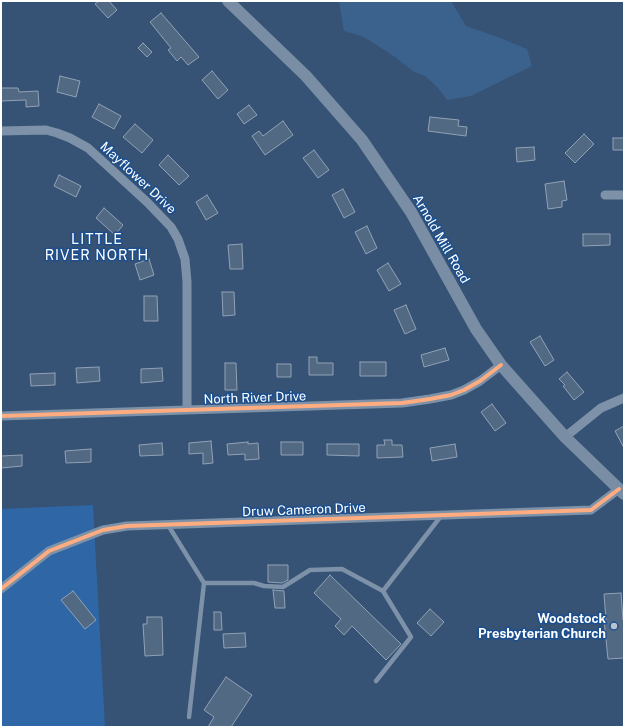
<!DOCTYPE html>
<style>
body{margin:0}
#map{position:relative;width:625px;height:728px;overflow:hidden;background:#365274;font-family:"Public Sans",sans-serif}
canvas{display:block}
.frame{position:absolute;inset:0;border:2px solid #fff;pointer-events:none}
</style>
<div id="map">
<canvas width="625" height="728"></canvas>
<div class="frame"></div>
</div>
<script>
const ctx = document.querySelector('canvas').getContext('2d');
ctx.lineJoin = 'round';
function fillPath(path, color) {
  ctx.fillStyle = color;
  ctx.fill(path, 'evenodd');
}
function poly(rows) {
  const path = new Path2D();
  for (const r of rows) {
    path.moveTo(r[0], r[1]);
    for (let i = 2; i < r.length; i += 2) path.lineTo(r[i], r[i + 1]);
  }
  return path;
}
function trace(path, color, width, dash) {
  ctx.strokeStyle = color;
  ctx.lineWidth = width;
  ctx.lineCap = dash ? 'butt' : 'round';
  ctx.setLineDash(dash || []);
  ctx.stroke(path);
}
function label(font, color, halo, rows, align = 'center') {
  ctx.font = font + ' "Public Sans",sans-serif';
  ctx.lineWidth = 3;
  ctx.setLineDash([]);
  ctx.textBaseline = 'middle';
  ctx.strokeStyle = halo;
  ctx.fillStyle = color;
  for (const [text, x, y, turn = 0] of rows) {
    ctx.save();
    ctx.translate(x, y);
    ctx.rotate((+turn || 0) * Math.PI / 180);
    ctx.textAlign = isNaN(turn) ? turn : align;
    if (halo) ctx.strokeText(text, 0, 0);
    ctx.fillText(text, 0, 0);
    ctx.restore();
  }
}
const green = poly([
 [93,505,105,727,1,727,1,509]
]);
const water = poly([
 [339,1,451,1,466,26,498,37,527,49,532,66,471,96,447,100,437,87,425,76,414,72,395,57,364,37,344,31]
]);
const building = poly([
 [99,1,109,1,117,10,108,18,95,4,99,1],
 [161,13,199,57,188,65,181,57,177,61,168,50,171,48,150,22,161,13],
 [143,43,152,52,147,57,138,48,143,43],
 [212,71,228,90,218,99,202,80,212,71],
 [60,76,80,81,76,97,57,92,60,76],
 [1,88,18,88,19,92,38,91,39,106,26,107,26,100,1,101,1,88],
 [99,104,121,116,114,129,92,117,99,104],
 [249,105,257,115,244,124,237,114,249,105],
 [430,117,459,120,458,126,467,127,466,136,428,131,430,117],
 [283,121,293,135,265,155,252,136,259,131,263,136,283,121],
 [135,124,153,140,142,153,123,137,135,124],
 [584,134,594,144,575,163,565,153,584,134],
 [613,138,624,138,624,150,613,150,613,138],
 [534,147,535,160,517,162,516,148,534,147],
 [314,150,329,170,318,178,303,158,314,150],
 [168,155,189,176,179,185,159,165,168,155],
 [59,175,81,186,76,197,54,186,59,175],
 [564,181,567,200,562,201,562,207,548,209,545,184,564,181],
 [343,189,355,212,344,218,332,195,343,189],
 [207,195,218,213,206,220,196,202,207,195],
 [104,208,123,225,115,235,96,218,104,208],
 [367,226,377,248,366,254,355,232,367,226],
 [583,234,610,234,610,245,583,246,583,234],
 [242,244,243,269,230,269,228,245,242,244],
 [149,259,154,275,140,280,135,264,149,259],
 [388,263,401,284,389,291,377,270,388,263],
 [222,292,234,292,235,315,223,316,222,292],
 [144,296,157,296,158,321,144,321,144,296],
 [406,305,416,329,405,334,394,310,406,305],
 [540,336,554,360,545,366,530,342,540,336],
 [445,348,449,360,424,367,421,355,445,348],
 [309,357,317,357,317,363,333,363,333,375,309,375,309,357],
 [360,362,386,362,386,376,360,376,360,362],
 [225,363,236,363,237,390,225,390,225,363],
 [277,364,291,364,291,377,277,377,277,364],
 [99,367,100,381,77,383,76,368,99,367],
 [162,368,163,381,141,383,141,369,162,368],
 [567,372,584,392,574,400,563,386,565,385,559,379,567,372],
 [55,373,55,385,31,386,30,374,55,373],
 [492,404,506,423,495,431,481,412,492,404],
 [624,426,624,448,615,431,624,426],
 [384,440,392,440,392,445,402,445,403,457,377,458,377,445,385,445,384,440],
 [211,441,213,463,203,464,203,453,189,454,189,443,211,441],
 [248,442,248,444,258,443,259,459,245,460,245,454,228,455,227,444,248,442],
 [281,442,303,442,303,455,281,455,281,442],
 [162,443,163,455,140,456,139,445,162,443],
 [327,444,359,444,359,456,327,455,327,444],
 [455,444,457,457,432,461,430,448,455,444],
 [91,449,91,462,66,463,65,451,91,449],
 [22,455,22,466,1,468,1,456,22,455],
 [268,565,288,565,288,580,282,583,268,582,268,565],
 [330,575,401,644,386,660,352,626,344,635,335,626,341,619,314,593,330,575],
 [273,590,284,591,285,608,275,608,273,590],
 [73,591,96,620,85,629,61,600,73,591],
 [621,593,623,620,624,620,624,658,608,659,604,620,606,620,604,594,621,593],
 [430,609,444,622,431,636,417,623,430,609],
 [214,612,221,612,222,630,214,630,214,612],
 [147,617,162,617,163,655,145,656,143,624,147,624,147,617],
 [245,633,246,647,224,648,223,634,245,633],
 [226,677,252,695,231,727,208,727,214,717,204,710,226,677]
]);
const lane = poly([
 [168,525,204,583,254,583,264,586,283,587,310,570,342,569,383,591,441,516],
 [376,681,411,637,383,591],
 [189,717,204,583]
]);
const street = poly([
 [1,131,46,130,57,133,70,138,88,148,147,202,171,227,178,239,185,259,187,282,187,410],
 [605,195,624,195],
 [1,416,402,403,430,399,451,395,464,390,480,381,501,365],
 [565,437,601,408,624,398],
 [1,589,49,551,103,530,127,526,591,510,619,489]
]);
const secondary = poly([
 [228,1,306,76,362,140,411,212,476,329,501,365,565,437,624,494]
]);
const cycleway = poly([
 [1,416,402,403,430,399,451,395,464,390,480,381,501,365],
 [1,589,49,551,103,530,127,526,591,510,619,489]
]);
const markers = [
 [614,626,4,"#b9c2ce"]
];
const streetNames = [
 ["Mayflower Drive",138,178,43],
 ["Arnold Mill Road",441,239,60],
 ["North River Drive",255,398,-2],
 ["Druw Cameron Drive",304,510,-2]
];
const poiNames = [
 ["Woodstock",606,619],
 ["Presbyterian Church",606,634]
];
const neighbourhoodNames = [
 ["LITTLE",97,240],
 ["RIVER NORTH",97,256]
];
fillPath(green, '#2f66a5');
fillPath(water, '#3b618d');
fillPath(building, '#526984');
trace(building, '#92a2b6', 1);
trace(lane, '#7d92a8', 4.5);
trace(street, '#7d92a8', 9);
trace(secondary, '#798da4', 12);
trace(cycleway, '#ffac80', 4);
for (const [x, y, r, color] of markers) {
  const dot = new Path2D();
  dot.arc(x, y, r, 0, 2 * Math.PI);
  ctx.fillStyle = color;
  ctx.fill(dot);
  trace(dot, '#1b4f8f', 1.5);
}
label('13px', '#fff', '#1b4f8f', streetNames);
label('bold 13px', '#fff', '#1b4f8f', poiNames, 'right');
ctx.letterSpacing = '1px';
label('14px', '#fff', '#1b4f8f', neighbourhoodNames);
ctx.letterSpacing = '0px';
</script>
